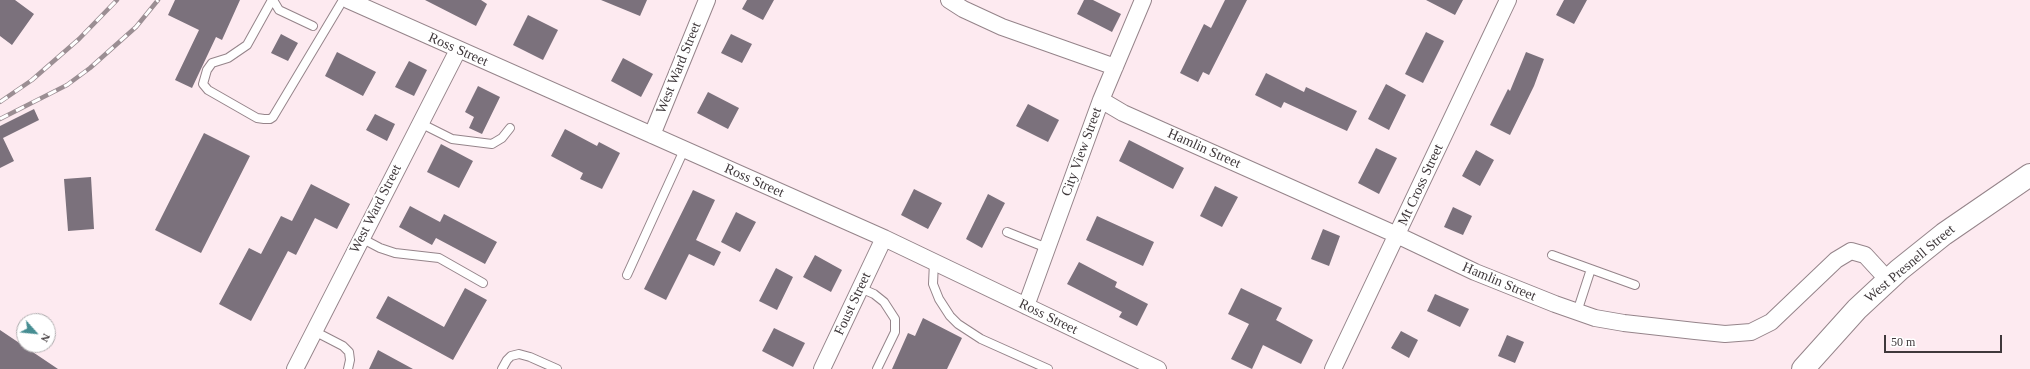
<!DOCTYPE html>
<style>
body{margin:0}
#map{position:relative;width:2030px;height:369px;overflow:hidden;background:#fdeaf0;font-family:"Times New Roman",serif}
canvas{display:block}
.north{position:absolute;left:16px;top:313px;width:40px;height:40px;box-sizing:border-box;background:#fff;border:1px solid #b2afb1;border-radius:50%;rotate:117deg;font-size:11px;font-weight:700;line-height:16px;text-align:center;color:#3f383b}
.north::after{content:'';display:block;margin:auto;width:14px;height:18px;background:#468d92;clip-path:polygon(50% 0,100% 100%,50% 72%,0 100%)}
.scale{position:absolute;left:1884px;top:335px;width:118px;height:18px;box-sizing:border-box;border:2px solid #3f383b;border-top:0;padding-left:5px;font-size:12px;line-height:14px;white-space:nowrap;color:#3f383b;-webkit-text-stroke:3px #fff;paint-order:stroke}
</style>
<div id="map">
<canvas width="2030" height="369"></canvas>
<div class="north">N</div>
<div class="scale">50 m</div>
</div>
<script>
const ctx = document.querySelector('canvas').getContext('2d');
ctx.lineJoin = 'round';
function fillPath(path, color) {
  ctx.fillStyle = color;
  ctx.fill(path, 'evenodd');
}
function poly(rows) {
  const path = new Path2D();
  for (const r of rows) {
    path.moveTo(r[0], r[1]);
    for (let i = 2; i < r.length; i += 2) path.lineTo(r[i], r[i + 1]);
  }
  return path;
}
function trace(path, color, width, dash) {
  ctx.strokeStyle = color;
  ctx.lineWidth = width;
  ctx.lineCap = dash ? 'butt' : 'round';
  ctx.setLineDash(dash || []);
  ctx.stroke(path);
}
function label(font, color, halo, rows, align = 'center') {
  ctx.font = font + ' "Times New Roman",serif';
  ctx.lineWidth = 4;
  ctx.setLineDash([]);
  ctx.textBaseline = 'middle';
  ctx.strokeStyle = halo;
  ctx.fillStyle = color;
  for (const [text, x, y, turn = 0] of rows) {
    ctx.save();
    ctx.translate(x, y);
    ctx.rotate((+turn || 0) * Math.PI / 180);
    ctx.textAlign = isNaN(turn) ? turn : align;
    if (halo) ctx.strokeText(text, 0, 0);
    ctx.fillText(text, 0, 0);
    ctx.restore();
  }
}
const building = poly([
 [0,0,15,0,34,14,12,45,0,36],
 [175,0,240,0,222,40,216,37,192,88,175,80,199,30,168,15],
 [425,0,481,0,487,4,476,26],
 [601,0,647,0,640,16],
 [747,0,774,0,763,20,742,9],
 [1084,0,1093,0,1121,14,1112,32,1077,14],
 [1225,0,1247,0,1209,75,1203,72,1198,82,1180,73,1204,24,1211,28],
 [1426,0,1463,0,1455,15],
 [1564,0,1587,0,1574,24,1556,15],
 [528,15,558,30,543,60,513,45],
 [1426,32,1444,41,1423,83,1405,74],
 [281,34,298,43,288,61,271,53],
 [731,34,752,44,742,63,721,53],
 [337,52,376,72,363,96,325,76],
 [1526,52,1544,59,1534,86,1510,135,1490,125,1508,89,1510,91],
 [623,58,653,74,641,97,611,81],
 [409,61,427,70,414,96,395,87],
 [1266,73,1304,92,1306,87,1357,111,1347,131,1284,102,1281,108,1255,95],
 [1386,84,1406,95,1389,130,1368,119],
 [478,86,500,97,482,134,469,128,474,117,465,112],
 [708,92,739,108,728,129,697,113],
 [1028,104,1059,120,1048,142,1016,126],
 [34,109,39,120,3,138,14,161,0,168,0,126],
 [375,114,395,124,387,141,366,130],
 [565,129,597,146,599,142,620,153,602,189,580,179,583,173,551,156],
 [204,133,250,156,201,253,155,230],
 [1129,140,1184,168,1173,189,1119,161],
 [441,144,473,161,459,188,427,172],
 [1376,148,1397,158,1379,194,1358,183],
 [1476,150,1494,160,1480,186,1462,176],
 [91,177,94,229,68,231,64,179],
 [311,184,350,204,337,229,315,218,296,255,288,251,251,321,219,304,249,248,261,254,281,216,292,221],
 [1215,186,1238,197,1222,227,1200,216],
 [914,189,942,203,928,229,901,215],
 [693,190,715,200,696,240,721,252,714,266,689,254,666,300,644,289],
 [988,194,1005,203,982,248,966,239],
 [410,206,440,222,444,214,497,242,485,264,436,238,432,245,399,227],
 [1453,207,1472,216,1463,235,1444,227],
 [736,212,756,222,740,252,721,242],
 [1097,216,1154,242,1143,266,1086,240],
 [1323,229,1340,236,1329,266,1311,259],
 [815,255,842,270,831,292,803,277],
 [1079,262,1117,282,1115,287,1148,304,1137,326,1119,317,1122,312,1067,284],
 [776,268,793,277,777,310,759,301],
 [465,288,487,300,453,360,376,318,388,296,444,327],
 [1241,288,1282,308,1276,320,1313,340,1301,364,1263,345,1252,369,1231,359,1249,324,1228,314],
 [1435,294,1469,309,1460,327,1427,311],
 [923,318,962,338,947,369,892,369,908,333,915,336],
 [774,328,805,343,793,367,762,351],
 [0,330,58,369,0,369],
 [1401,331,1418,340,1409,358,1391,348],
 [1507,335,1524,342,1515,363,1498,356],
 [378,350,413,369,369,369]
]);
const lane = poly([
 [272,0,247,45,228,58,212,63,207,70,203,84,208,90,257,118,264,119,270,119,273,117,343,0],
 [273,0,279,10,313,26],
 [420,123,452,139,492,144,502,138,510,128],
 [1007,232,1047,248],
 [361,238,380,248,395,253,439,258,483,283],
 [1552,255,1635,285],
 [934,262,933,284,939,299,950,316,958,324,981,339,1048,369],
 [627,275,684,150],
 [860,288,874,294,884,302,895,319,895,332,877,369],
 [1577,312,1591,269],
 [314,331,343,346,349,352,350,360,348,369],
 [502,369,507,360,511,356,519,354,530,357,557,369]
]);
const street = poly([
 [348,0,884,238,1158,369],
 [949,0,963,9,1002,27,1115,67],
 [1101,100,1123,113,1397,235,1475,272,1555,304,1595,318,1624,323,1695,331,1725,334,1751,332,1771,322,1836,260,1851,251,1865,255,1888,280],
 [652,135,707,0],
 [1026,306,1101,100,1143,0],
 [295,369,458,50],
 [822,369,884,238],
 [1333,369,1508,0]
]);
const secondary = poly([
 [1803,369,1857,309,1899,270,1944,234,2030,175]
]);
const rail = poly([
 [0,102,32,80,79,39,117,0],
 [0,119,67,85,90,68,136,27,158,0]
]);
const streetNames = [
 ["Ross Street",458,50,24],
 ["West Ward Street",679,68,-68],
 ["Hamlin Street",1204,149,24],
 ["City View Street",1082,152,-70],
 ["Ross Street",754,181,24],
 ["Mt Cross Street",1421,185,-65],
 ["West Ward Street",376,209,-63],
 ["West Presnell Street",1910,264,-40],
 ["Hamlin Street",1499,282,23],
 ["Foust Street",853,304,-65],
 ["Ross Street",1048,317,26]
];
fillPath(building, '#7b717c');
trace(lane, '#95848a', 10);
trace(street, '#95848a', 18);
trace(secondary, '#95848a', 24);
trace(lane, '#fff', 8);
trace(street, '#fff', 16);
trace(secondary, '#fff', 22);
trace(rail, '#9b8e93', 4.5);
trace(rail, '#fff', 3, [9]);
label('14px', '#3f383b', '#fff', streetNames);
</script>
